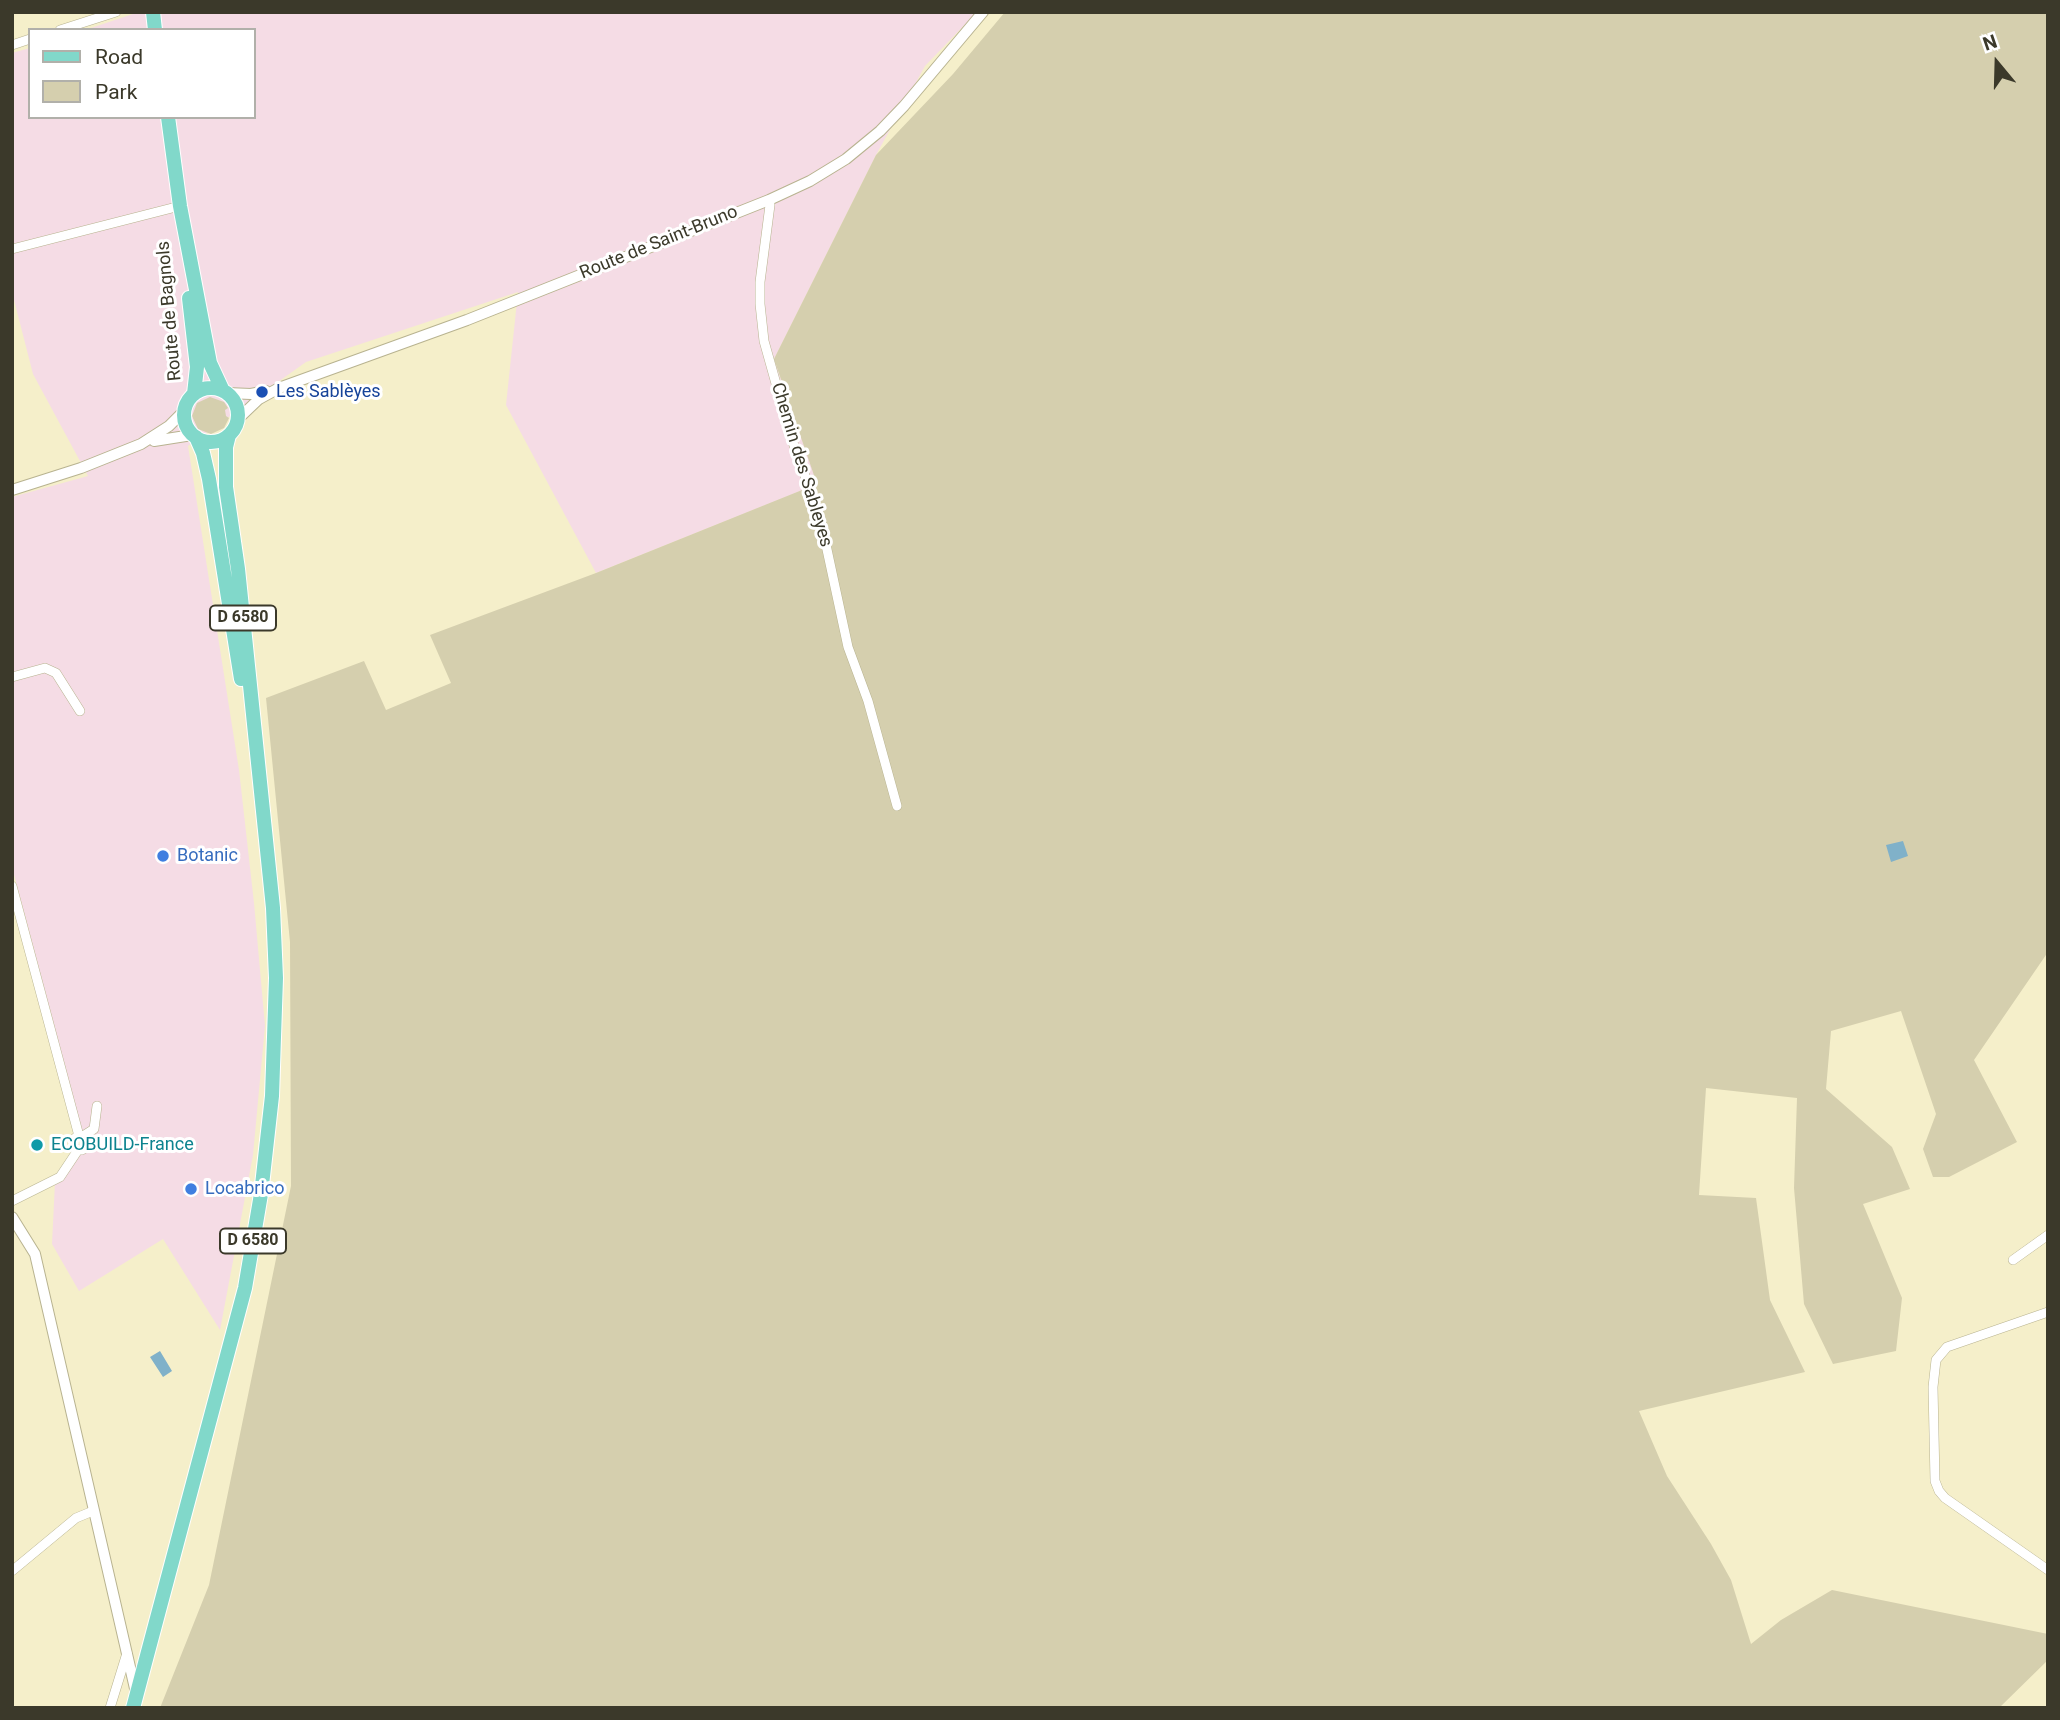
<!DOCTYPE html>
<meta charset="utf-8">
<style>
body{margin:0}
#map{position:relative;width:2060px;height:1720px;overflow:hidden;background:#f5efca;font-family:Roboto,sans-serif}
canvas{display:block}
.frame{position:absolute;inset:0;border:14px solid #3b392a;pointer-events:none}
.legend{position:absolute;left:28px;top:28px;width:228px;height:91px;box-sizing:border-box;background:#fff;border:2px solid #b1b0aa;margin:0;padding:9px 12px;list-style:none;font-size:21px;color:#3b392a}
.legend li{display:flex;align-items:center;gap:14px;height:35px}
.legend b{width:35px;border:2px solid #b1b0aa}
.north{position:absolute;left:1962px;top:28px;width:70px;height:70px;-webkit-text-stroke:5px #fff;paint-order:stroke;rotate:341deg;font-size:19px;font-weight:700;line-height:28px;text-align:center;color:#3b392a}
.north::after{content:'';display:block;margin:auto;width:24px;height:32px;background:#3b392a;clip-path:polygon(50% 0,100% 100%,50% 72%,0 100%)}
</style>
<div id="map">
<canvas width="2060" height="1720"></canvas>
<div class="frame"></div>
<ul class="legend">
<li><b style="height:9px;background:#81d8ca"></b>Road</li>
<li><b style="height:19px;background:#d5cfae"></b>Park</li>
</ul>
<div class="north">N</div>
</div>
<script>
const ctx = document.querySelector('canvas').getContext('2d');
ctx.lineJoin = 'round';
function fillPath(path, color) {
  ctx.fillStyle = color;
  ctx.fill(path, 'evenodd');
}
function poly(rows) {
  const path = new Path2D();
  for (const r of rows) {
    if (r.length === 3) {
      path.moveTo(r[0] + r[2], r[1]);
      path.arc(r[0], r[1], r[2], 0, 2 * Math.PI);
      continue;
    }
    path.moveTo(r[0], r[1]);
    for (let i = 2; i < r.length; i += 2) path.lineTo(r[i], r[i + 1]);
  }
  return path;
}
function trace(path, color, width, dash) {
  ctx.strokeStyle = color;
  ctx.lineWidth = width;
  ctx.lineCap = dash ? 'butt' : 'round';
  ctx.setLineDash(dash || []);
  ctx.stroke(path);
}
function label(font, color, halo, rows, align = 'center') {
  ctx.font = font + ' Roboto,sans-serif';
  ctx.lineWidth = 6;
  ctx.setLineDash([]);
  ctx.textBaseline = 'middle';
  ctx.strokeStyle = halo;
  ctx.fillStyle = color;
  for (const [text, x, y, turn = 0] of rows) {
    ctx.save();
    ctx.translate(x, y);
    ctx.rotate((+turn || 0) * Math.PI / 180);
    ctx.textAlign = isNaN(turn) ? turn : align;
    if (halo) ctx.strokeText(text, 0, 0);
    ctx.fillText(text, 0, 0);
    ctx.restore();
  }
}
const industrial = poly([
 [139,12,977,12,925,66,876,155,774,359,818,484,596,573,506,405,518,292,306,362,188,446,239,770,254,903,265,1026,253,1155,220,1330,163,1239,79,1291,52,1244,55,1182,84,1138,12,867,12,497,88,476,33,374,12,292,12,53,30,48,30,117,254,117,254,30,85,30]
]);
const green = poly([
 [1005,12,2048,12,2048,952,1974,1060,2017,1142,1949,1177,1933,1177,1923,1149,1936,1114,1901,1011,1831,1031,1826,1089,1892,1147,1910,1189,1863,1204,1902,1298,1896,1351,1833,1364,1804,1304,1794,1188,1797,1098,1706,1088,1699,1195,1756,1198,1770,1300,1805,1372,1639,1411,1667,1476,1711,1544,1731,1580,1751,1644,1781,1620,1832,1590,2048,1634,2048,1660,1999,1708,160,1708,209,1585,291,1186,290,942,266,698,364,661,386,710,451,683,430,635,596,573,817,484,774,359,876,155,953,74],
 [210,397,224,402,228,408,225,410,226,416,229,418,224,428,211,434,198,429,192,416,197,403]
]);
const water = poly([
 [1903,841,1908,856,1891,862,1886,845],
 [160,1351,172,1371,163,1377,150,1357]
]);
const minor = poly([
 [60,30,116,12],
 [12,45,30,39],
 [769,200,770,205,760,282,760,304,764,341,791,437,820,517,848,647,868,701,897,806],
 [12,249,180,206],
 [12,677,45,668,56,673,80,711],
 [12,886,79,1136],
 [80,1143,7],
 [83,1136,94,1129,97,1106],
 [12,1201,60,1177,78,1150],
 [2013,1260,2048,1235],
 [2048,1312,1947,1347,1936,1360,1933,1387,1935,1481,1939,1491,1945,1498,2048,1570],
 [12,1571,76,1518,93,1511],
 [110,1708,127,1653]
]);
const tertiary = poly([
 [227,393,251,394,266,391],
 [238,419,259,399,279,388,467,320,769,200,810,181,846,159,880,131,904,106,983,12],
 [154,441,192,435],
 [12,490,81,468,141,444,169,426,185,410],
 [12,1217,35,1254,136,1693]
]);
const primary = poly([
 [153,12,155,30],
 [168,117,180,206,210,363,223,391],
 [189,298,197,367,194,394],
 [211,415,27],
 [196,437,203,453,209,479,241,679],
 [133,1708,245,1288,261,1194,272,1096,276,978,273,908,238,569,226,487,226,447,229,435]
]);
const markers = [
 [262,392,7,"#1a4fb4"],
 [163,856,7,"#3f7fe0"],
 [37,1145,7,"#0f9aa8"],
 [191,1189,7,"#3f7fe0"]
];
const shields = [
 [243,618,66],
 [253,1241,66]
];
const shieldNames = [
 ["D 6580",243,618],
 ["D 6580",253,1241]
];
const streetNames = [
 ["Route de Saint-Bruno",659,243,-22],
 ["Route de Bagnols",170,311,-95],
 ["Chemin des Sableyes",801,465,73]
];
const transitNames = [
 ["Les Sablèyes",276,392]
];
const shopNames = [
 ["Botanic",177,856],
 ["Locabrico",205,1189]
];
const cultureNames = [
 ["ECOBUILD-France",51,1145]
];
fillPath(industrial, '#f5dce5');
fillPath(green, '#d5cfae');
fillPath(water, '#80b1c9');
trace(minor, '#b8b390', 10);
trace(tertiary, '#b8b390', 12);
trace(primary, '#fff', 16);
trace(minor, '#fff', 9);
trace(tertiary, '#fff', 10);
trace(primary, '#81d8ca', 14);
for (const [x, y, r, color] of markers) {
  const dot = new Path2D();
  dot.arc(x, y, r, 0, 2 * Math.PI);
  ctx.fillStyle = color;
  ctx.fill(dot);
  trace(dot, '#fff', 2.5);
}
for (const [x, y, w] of shields) {
  const box = new Path2D();
  box.roundRect(x - w / 2, y - 12.5, w, 25, 5);
  ctx.fillStyle = '#fff';
  ctx.fill(box);
  trace(box, '#3b392a', 2);
}
label('bold 16px', '#3b392a', null, shieldNames);
label('18px', '#3b392a', '#fff', streetNames);
label('18px', '#164399', '#fff', transitNames, 'left');
label('18px', '#366cbe', '#fff', shopNames, 'left');
label('18px', '#0d838f', '#fff', cultureNames, 'left');
</script>
